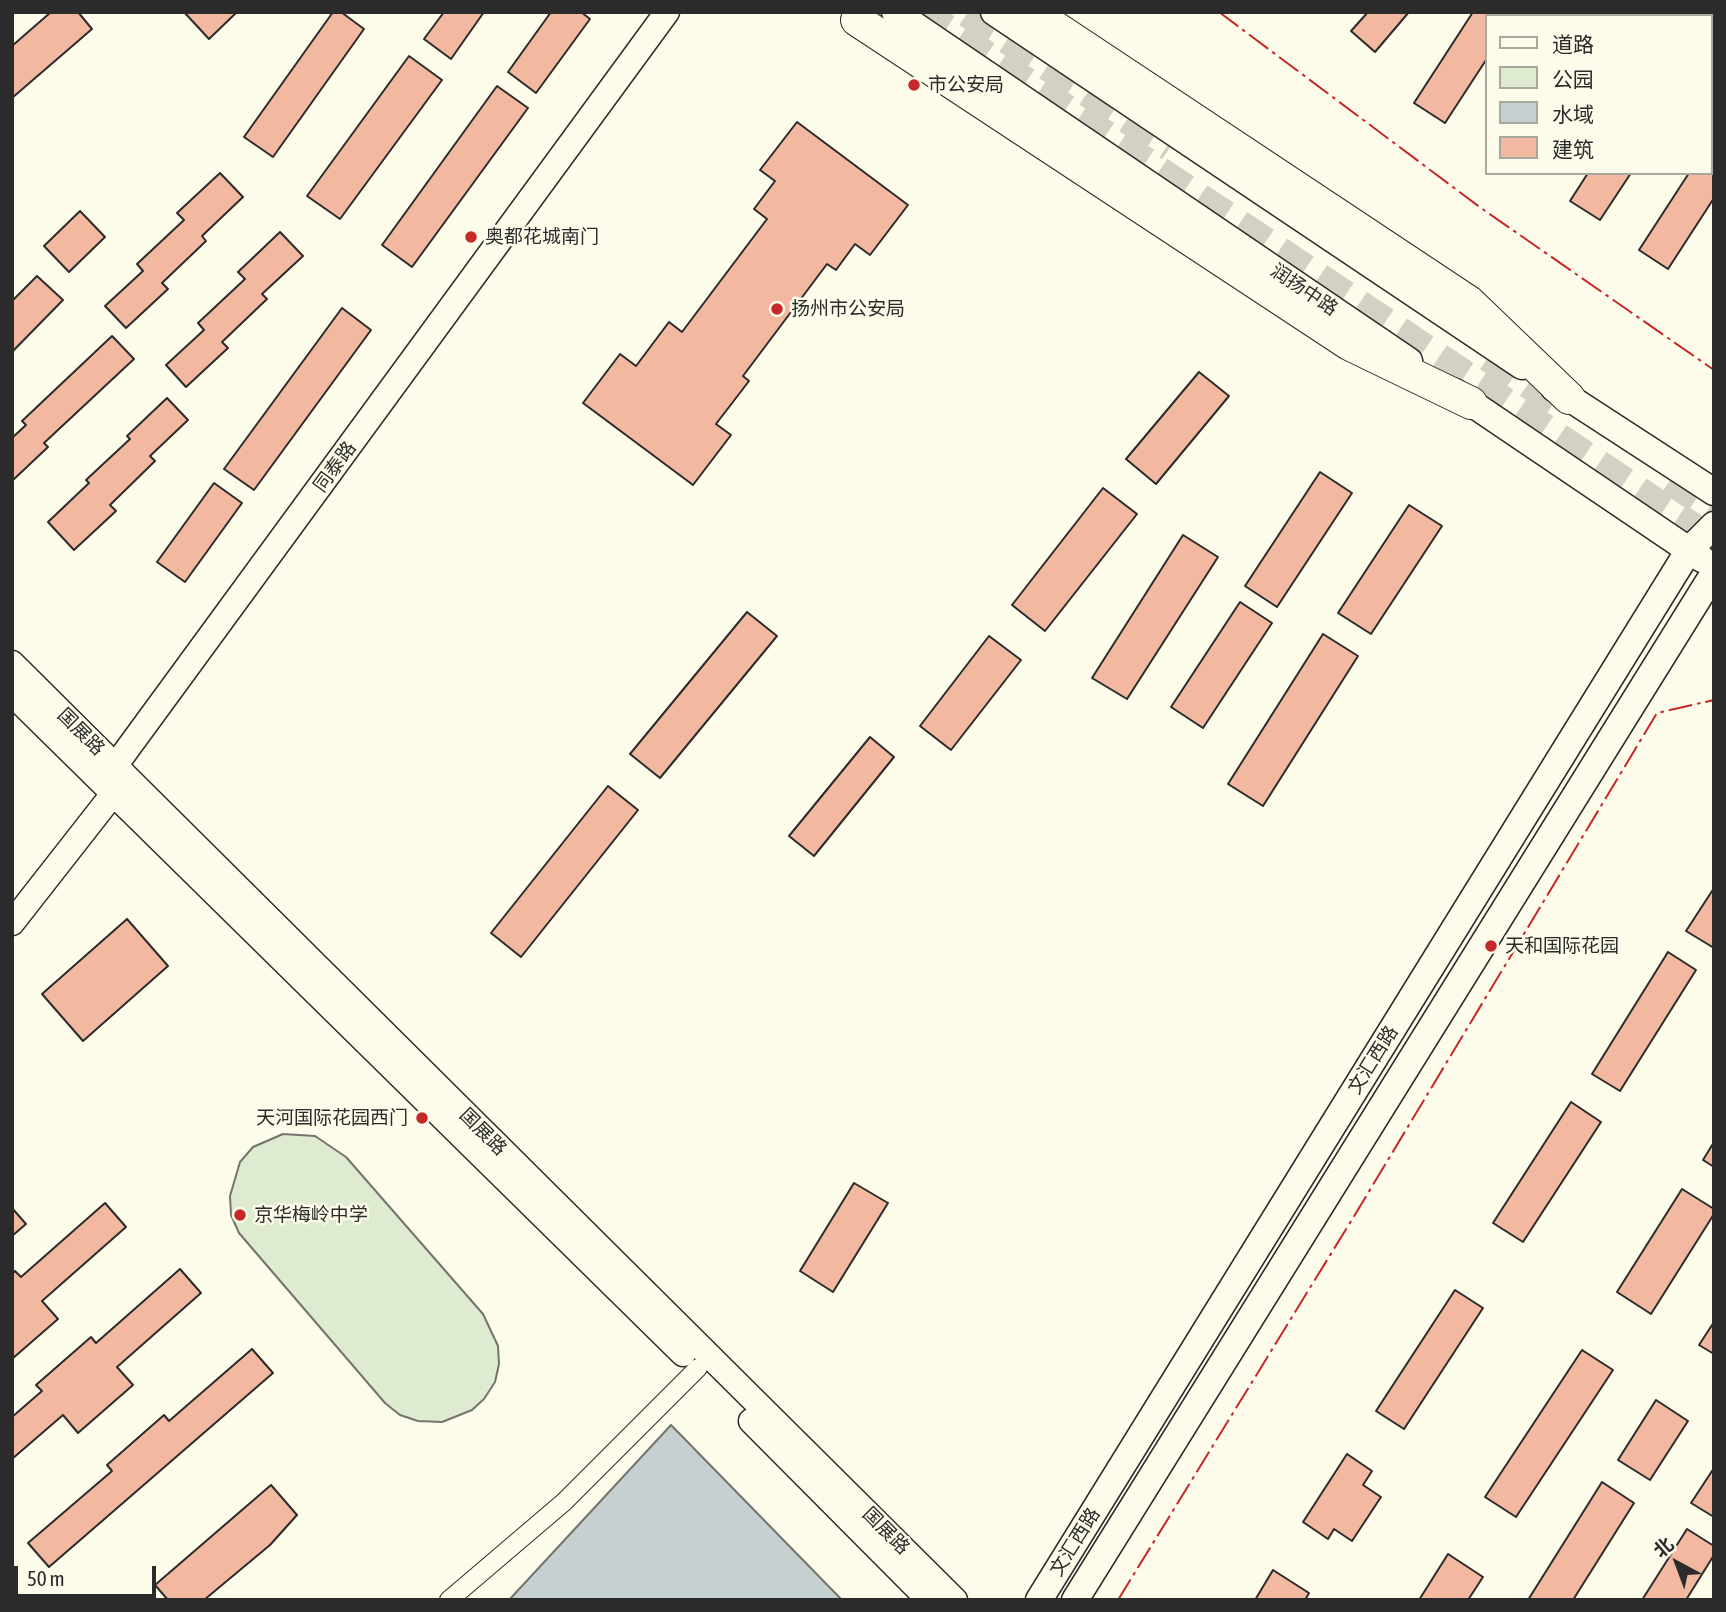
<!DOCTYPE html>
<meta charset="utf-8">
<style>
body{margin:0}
#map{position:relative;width:1726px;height:1612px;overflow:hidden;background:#fdfbea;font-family:"Asap Condensed","Noto Sans SC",sans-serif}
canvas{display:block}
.frame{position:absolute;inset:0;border:14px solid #2b2b2b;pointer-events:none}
.legend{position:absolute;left:1485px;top:14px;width:228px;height:161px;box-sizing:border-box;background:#fdfbea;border:2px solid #a9a89e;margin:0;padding:9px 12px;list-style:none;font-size:21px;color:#2b2b2b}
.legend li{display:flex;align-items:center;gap:14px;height:35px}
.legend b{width:35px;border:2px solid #a9a89e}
.north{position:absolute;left:1642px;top:1528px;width:70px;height:70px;-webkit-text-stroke:5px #fdfbea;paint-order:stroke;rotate:319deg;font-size:19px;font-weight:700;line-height:28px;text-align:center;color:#2b2b2b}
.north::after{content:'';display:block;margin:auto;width:24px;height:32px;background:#2b2b2b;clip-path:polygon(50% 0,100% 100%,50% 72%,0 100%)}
.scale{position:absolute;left:14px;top:1566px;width:142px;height:32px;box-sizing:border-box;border:4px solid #2b2b2b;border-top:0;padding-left:9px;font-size:21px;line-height:24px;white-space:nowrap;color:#2b2b2b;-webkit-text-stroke:5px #fdfbea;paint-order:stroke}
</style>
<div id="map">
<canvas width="1726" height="1612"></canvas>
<div class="frame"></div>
<ul class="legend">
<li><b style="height:9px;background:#fdfbea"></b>道路</li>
<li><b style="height:19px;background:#deebd1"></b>公园</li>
<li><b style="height:19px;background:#c7d0d0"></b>水域</li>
<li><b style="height:19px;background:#f2b8a0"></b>建筑</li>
</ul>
<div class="north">北</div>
<div class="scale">50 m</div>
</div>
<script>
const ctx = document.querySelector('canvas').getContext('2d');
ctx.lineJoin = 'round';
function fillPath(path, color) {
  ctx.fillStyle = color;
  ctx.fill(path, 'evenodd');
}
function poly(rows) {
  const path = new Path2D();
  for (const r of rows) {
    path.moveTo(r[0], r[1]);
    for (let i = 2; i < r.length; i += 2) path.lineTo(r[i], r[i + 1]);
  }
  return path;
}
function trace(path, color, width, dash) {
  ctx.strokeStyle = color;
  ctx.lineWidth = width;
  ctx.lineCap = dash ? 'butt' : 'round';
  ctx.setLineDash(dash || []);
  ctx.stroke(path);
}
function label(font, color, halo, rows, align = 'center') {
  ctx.font = font + ' "Asap Condensed","Noto Sans SC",sans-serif';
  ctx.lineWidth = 5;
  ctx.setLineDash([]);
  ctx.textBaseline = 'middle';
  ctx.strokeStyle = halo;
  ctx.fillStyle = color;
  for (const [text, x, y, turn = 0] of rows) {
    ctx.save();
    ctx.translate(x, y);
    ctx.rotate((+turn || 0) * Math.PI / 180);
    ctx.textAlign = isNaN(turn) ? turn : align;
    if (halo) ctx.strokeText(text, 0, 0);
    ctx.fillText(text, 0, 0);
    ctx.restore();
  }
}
const green = poly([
 [283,1134,315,1136,346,1157,483,1314,498,1346,499,1364,495,1382,484,1399,472,1410,442,1422,418,1421,400,1415,385,1403,239,1233,231,1215,230,1196,240,1162,253,1147,283,1134]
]);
const water = poly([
 [671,1425,842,1600,509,1600,671,1425]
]);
const building = poly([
 [51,12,78,12,92,29,12,98,12,46,51,12],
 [184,12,237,12,209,39,184,12],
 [333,12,341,12,364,29,273,157,244,137,333,12],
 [444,12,484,12,451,59,424,39,444,12],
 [551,12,581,12,590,19,536,93,508,72,551,12],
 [1368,12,1409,12,1375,52,1351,31,1368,12],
 [1473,12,1518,12,1515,16,1486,16,1486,60,1445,123,1414,103,1473,12],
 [1573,12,1615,12,1613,16,1578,16,1573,12],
 [1714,47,1714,93,1710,91,1710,52,1714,47],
 [409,56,442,80,340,219,307,196,409,56],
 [497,86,528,108,412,267,382,245,497,86],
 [797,122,908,205,870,255,855,244,836,270,827,264,743,376,749,381,716,424,731,435,693,485,583,403,620,354,636,366,669,322,682,332,767,219,754,209,775,181,760,170,797,122],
 [1711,139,1714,140,1714,198,1668,269,1639,250,1689,173,1710,173,1711,139],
 [220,173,243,197,202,236,206,241,162,283,168,289,126,328,105,306,143,271,137,264,184,220,177,213,220,173],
 [1588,173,1631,173,1600,220,1570,201,1588,173],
 [80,211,105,237,69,272,44,246,80,211],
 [280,232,303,256,262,294,267,299,222,342,228,348,186,387,166,365,204,330,198,323,245,279,238,272,280,232],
 [37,276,63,300,12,352,12,301,37,276],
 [342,308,371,330,254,490,224,469,342,308],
 [112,336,134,359,44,443,48,447,12,481,12,438,26,425,22,421,112,336],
 [1199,372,1229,396,1156,484,1126,459,1199,372],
 [167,398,188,420,150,456,155,461,110,505,116,511,74,550,48,522,89,483,86,480,130,439,127,436,167,398],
 [1320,472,1352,493,1277,607,1245,586,1320,472],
 [214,483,242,503,185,582,157,562,214,483],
 [1103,488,1137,514,1045,631,1012,605,1103,488],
 [1409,505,1442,526,1371,634,1338,613,1409,505],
 [1183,535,1218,557,1127,699,1092,678,1183,535],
 [1240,602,1272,623,1203,728,1171,707,1240,602],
 [747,612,777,636,660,778,630,754,747,612],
 [1323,634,1358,656,1263,806,1228,784,1323,634],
 [989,636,1021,660,951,750,920,726,989,636],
 [870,737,894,757,814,856,789,836,870,737],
 [608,786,638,810,521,957,491,933,608,786],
 [1714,888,1714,948,1686,931,1714,888],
 [127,919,168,966,83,1041,42,994,127,919],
 [1668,952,1696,970,1620,1091,1592,1074,1668,952],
 [1571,1102,1601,1122,1523,1242,1493,1223,1571,1102],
 [1714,1142,1714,1167,1703,1160,1714,1142],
 [854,1183,888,1203,833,1292,800,1271,854,1183],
 [1682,1189,1714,1209,1714,1214,1651,1314,1617,1292,1682,1189],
 [105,1203,126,1227,42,1301,58,1319,12,1359,12,1274,15,1271,21,1277,105,1203],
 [12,1208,26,1224,12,1236,12,1208],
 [180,1269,201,1293,117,1367,133,1385,78,1433,63,1415,12,1459,12,1417,42,1391,36,1385,91,1337,96,1343,180,1269],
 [1455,1290,1483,1308,1404,1429,1376,1411,1455,1290],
 [1714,1322,1714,1354,1699,1345,1714,1322],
 [252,1349,273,1373,49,1567,28,1543,112,1471,107,1465,164,1415,169,1421,252,1349],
 [1582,1350,1613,1370,1516,1517,1485,1497,1582,1350],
 [1656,1400,1688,1421,1650,1480,1618,1460,1656,1400],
 [1347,1454,1372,1471,1363,1485,1381,1497,1352,1541,1334,1529,1328,1539,1303,1522,1347,1454],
 [1714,1468,1714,1517,1691,1503,1714,1468],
 [1602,1482,1634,1503,1573,1600,1528,1600,1602,1482],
 [271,1485,297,1515,270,1545,204,1600,168,1600,155,1585,271,1485],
 [1687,1529,1714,1546,1714,1555,1686,1600,1642,1600,1687,1529],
 [1448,1554,1483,1577,1468,1600,1419,1600,1448,1554],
 [1273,1570,1309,1593,1305,1600,1255,1600,1273,1570]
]);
const highwayTunnel = poly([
 [919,12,1714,543],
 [968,12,1171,146],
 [1489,356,1568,409],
 [1671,479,1714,508]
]);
const street = poly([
 [449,1600,564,1502,698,1368]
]);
const secondary = poly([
 [12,663,955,1600],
 [12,694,683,1354],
 [12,923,113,794,115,766,667,12],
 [751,1421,929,1600]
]);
const primary = poly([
 [895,12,1409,361],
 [994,12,1522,366],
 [1554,388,1714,492],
 [1455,392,1702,559],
 [1039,1600,1689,550,1714,525],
 [1075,1600,1714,573]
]);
const highway = poly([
 [1032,12,1469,302,1569,398],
 [857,20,1349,344,1471,403]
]);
const power = poly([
 [1219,12,1481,208,1714,370],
 [1118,1600,1356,1213,1657,713,1714,700]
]);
const markers = [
 [914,85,7,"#c62828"],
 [471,237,7,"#c62828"],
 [777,309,7,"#c62828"],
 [1491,946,7,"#c62828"],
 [422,1118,7,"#c62828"],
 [240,1215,7,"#c62828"]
];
const poiNames = [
 ["市公安局",928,85],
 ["奥都花城南门",485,237],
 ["扬州市公安局",791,309],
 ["天和国际花园",1505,946],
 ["天河国际花园西门",408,1118,"right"],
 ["京华梅岭中学",254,1215]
];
const streetNames = [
 ["润扬中路",1304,290,34],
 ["同泰路",335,467,-54],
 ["国展路",81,732,45],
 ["文汇西路",1373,1060,-58],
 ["国展路",483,1132,45],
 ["国展路",886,1531,45],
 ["文汇西路",1075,1542,-58]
];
fillPath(green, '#deebd1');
trace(green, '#74746e', 2);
fillPath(water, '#c7d0d0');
trace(water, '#74746e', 2);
fillPath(building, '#f2b8a0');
trace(building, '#2b2b2b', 2);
trace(highwayTunnel, '#d3d1c4', 32, [32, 16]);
trace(street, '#2b2b2b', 20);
trace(secondary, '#2b2b2b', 27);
trace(primary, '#2b2b2b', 29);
trace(highway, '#2b2b2b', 34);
trace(street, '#fdfbea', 18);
trace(secondary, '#fdfbea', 24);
trace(primary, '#fdfbea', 26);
trace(highway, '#fdfbea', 32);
trace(power, '#c62828', 2, [24, 5, 3.5, 5]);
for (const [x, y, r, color] of markers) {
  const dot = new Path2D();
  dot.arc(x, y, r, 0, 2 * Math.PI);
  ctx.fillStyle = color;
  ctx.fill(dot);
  trace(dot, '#fdfbea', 2.5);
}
label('19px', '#2b2b2b', '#fdfbea', poiNames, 'left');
label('19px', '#2b2b2b', '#fdfbea', streetNames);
</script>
